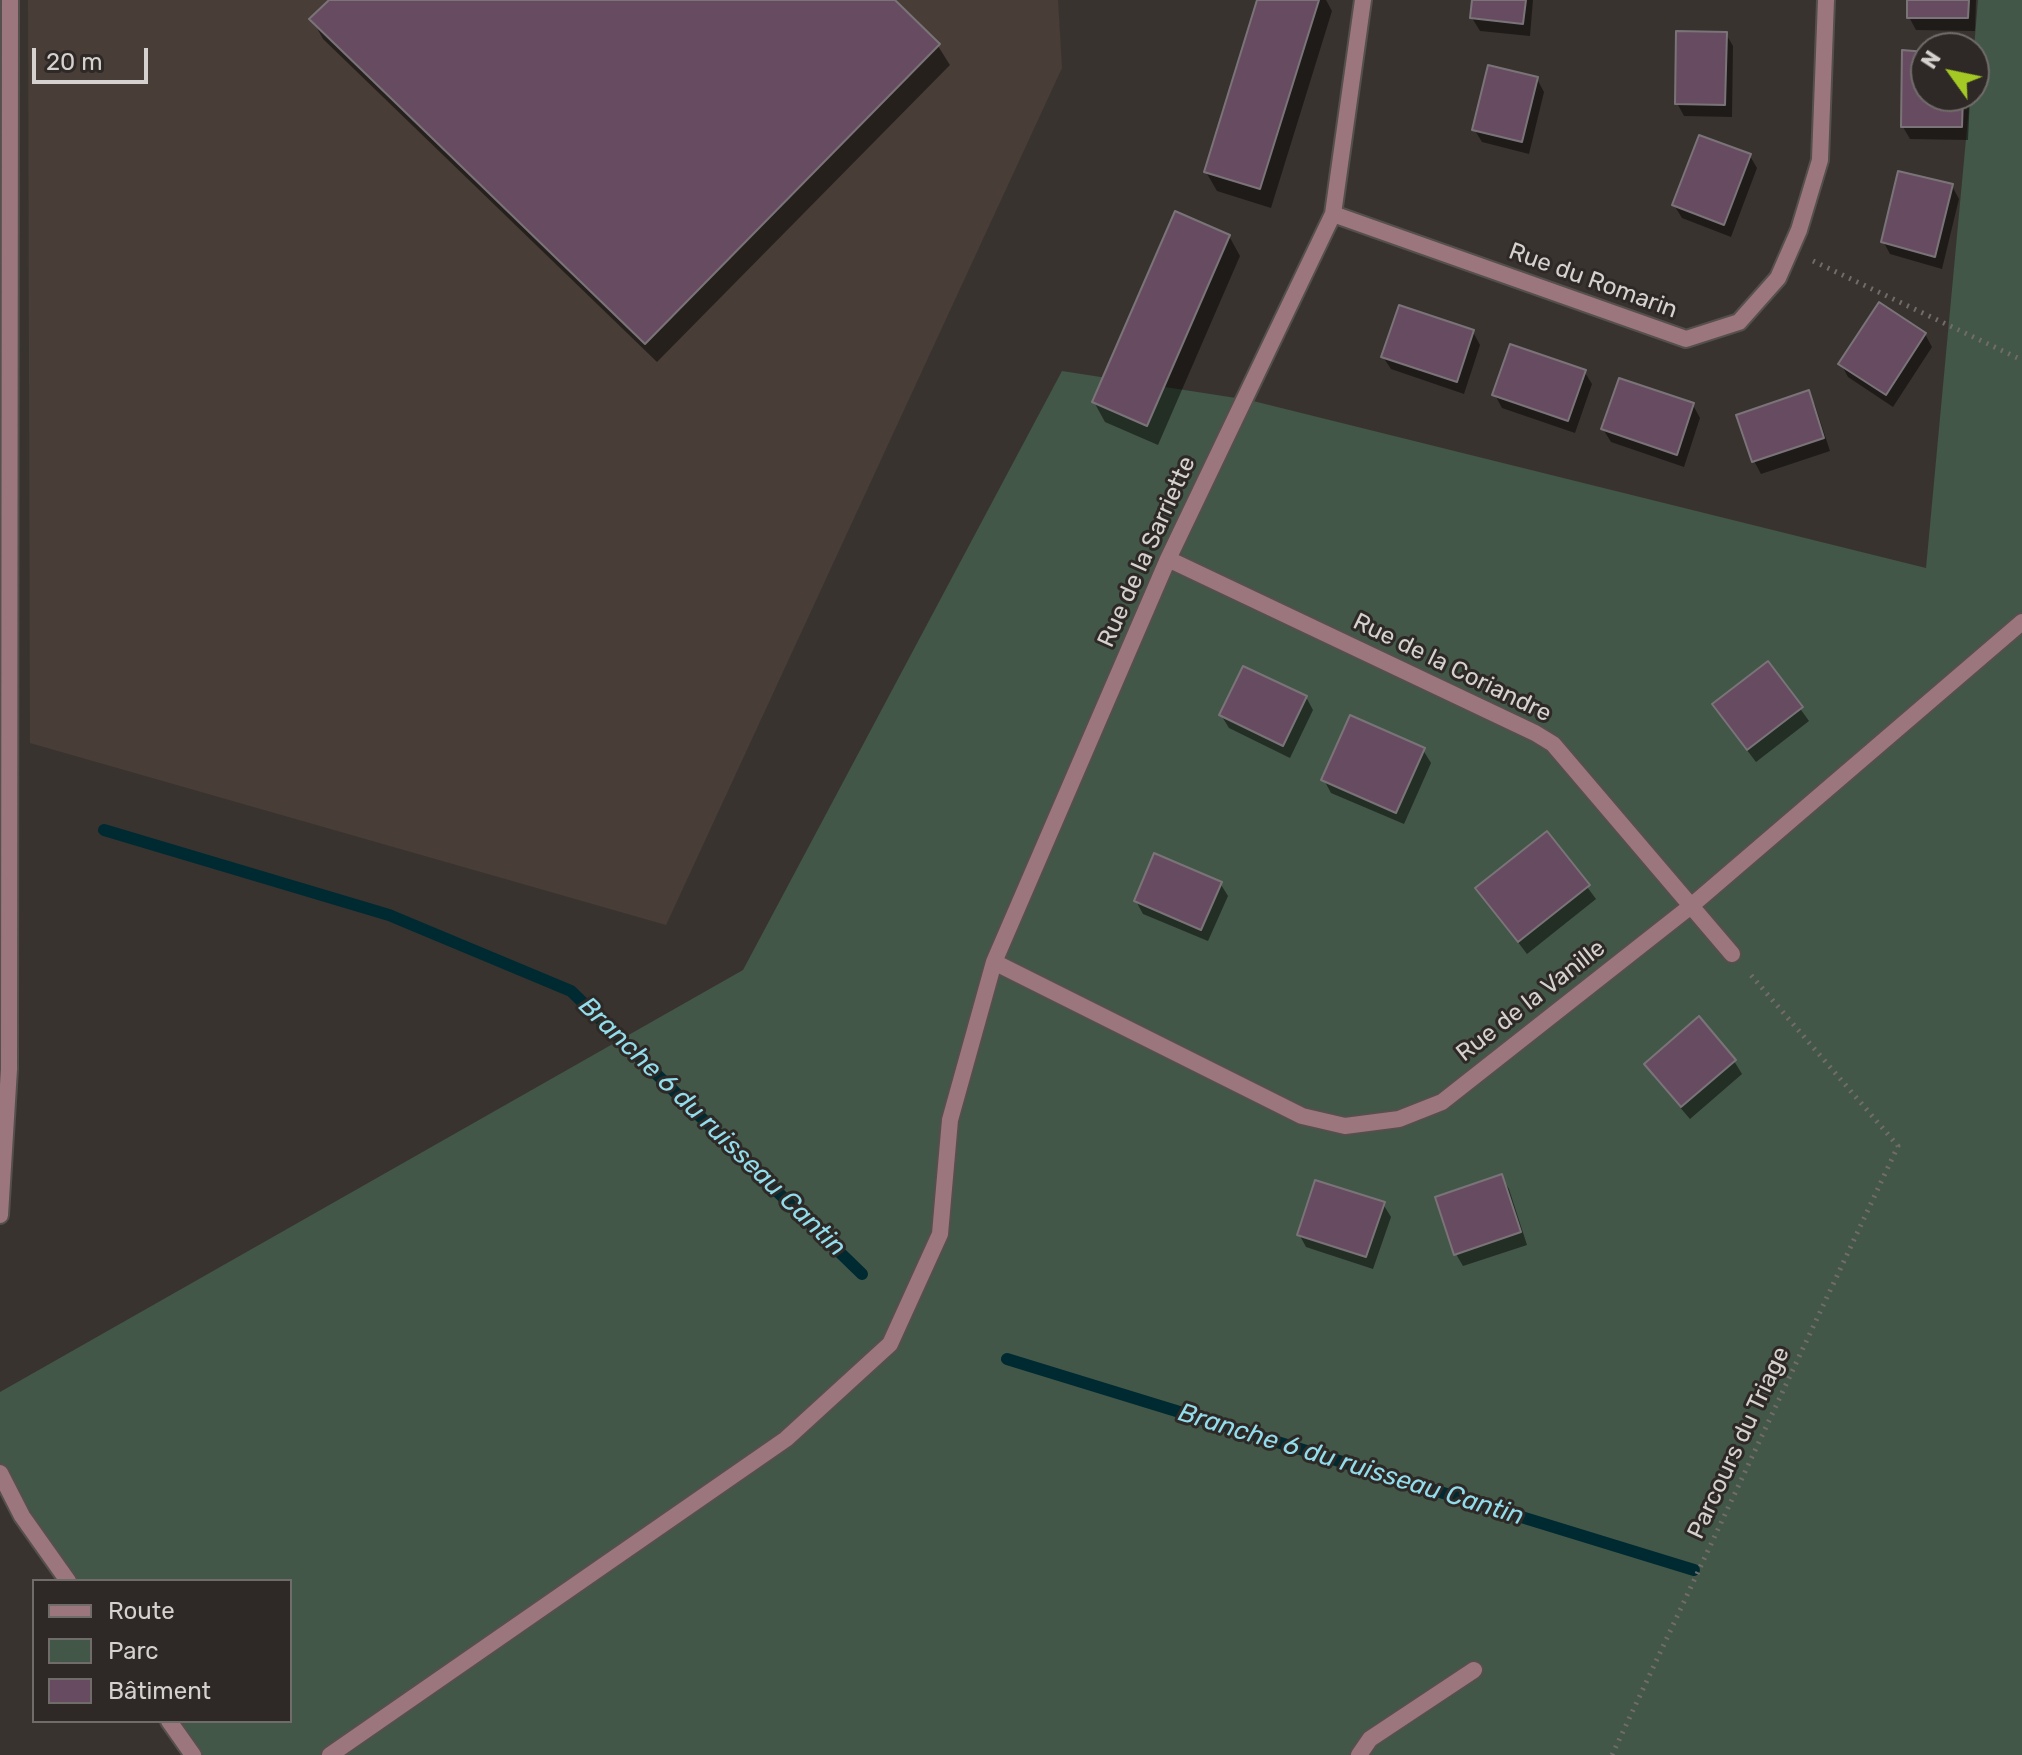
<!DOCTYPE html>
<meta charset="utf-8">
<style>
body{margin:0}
#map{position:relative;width:2022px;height:1755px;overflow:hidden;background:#393330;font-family:Rubik,sans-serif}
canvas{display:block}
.legend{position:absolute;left:32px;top:1579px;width:260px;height:144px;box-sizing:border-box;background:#2e2926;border:2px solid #706c6a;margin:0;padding:10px 14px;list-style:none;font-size:24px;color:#d4d1cf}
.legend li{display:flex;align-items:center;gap:16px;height:40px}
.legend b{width:40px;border:2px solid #706c6a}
.north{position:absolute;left:1910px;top:32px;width:80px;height:80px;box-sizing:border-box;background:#2e2926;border:2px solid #706c6a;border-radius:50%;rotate:303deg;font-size:22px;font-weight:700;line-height:32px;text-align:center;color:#d4d1cf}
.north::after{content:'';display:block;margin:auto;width:28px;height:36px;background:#a4c824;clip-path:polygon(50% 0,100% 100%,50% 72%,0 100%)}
.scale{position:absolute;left:32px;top:48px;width:116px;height:36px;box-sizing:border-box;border:4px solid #d4d1cf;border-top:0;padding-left:10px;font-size:24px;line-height:28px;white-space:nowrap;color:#d4d1cf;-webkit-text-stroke:6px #2e2926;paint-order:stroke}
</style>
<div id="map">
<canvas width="2022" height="1755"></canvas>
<ul class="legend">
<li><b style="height:10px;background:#9c767d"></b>Route</li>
<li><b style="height:22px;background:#425747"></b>Parc</li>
<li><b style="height:22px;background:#674c61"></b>Bâtiment</li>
</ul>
<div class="north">N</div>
<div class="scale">20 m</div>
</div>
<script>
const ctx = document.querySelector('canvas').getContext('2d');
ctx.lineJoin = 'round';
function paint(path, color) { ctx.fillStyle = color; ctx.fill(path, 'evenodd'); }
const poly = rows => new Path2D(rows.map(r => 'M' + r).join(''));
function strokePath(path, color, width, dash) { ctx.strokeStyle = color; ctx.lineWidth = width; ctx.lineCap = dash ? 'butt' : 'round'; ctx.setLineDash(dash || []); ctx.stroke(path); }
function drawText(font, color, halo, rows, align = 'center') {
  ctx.font = font + ' Rubik,sans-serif'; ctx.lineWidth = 6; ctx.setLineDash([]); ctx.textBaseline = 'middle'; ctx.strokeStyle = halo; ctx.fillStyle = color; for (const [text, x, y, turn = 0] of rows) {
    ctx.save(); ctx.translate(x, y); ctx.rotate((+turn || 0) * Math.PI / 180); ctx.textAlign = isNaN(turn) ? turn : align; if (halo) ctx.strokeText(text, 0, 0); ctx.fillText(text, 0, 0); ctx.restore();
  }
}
paint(poly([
 [28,0,1058,0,1062,68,666,925,30,743]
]), '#483d37');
paint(poly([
 [1978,0,2022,0,2022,1755,193,1755,169,1721,290,1721,290,1581,68,1581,0,1473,0,1392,743,970,1062,371,1249,400,1926,568,1970,96,1974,96,1974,48]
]), '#425747');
paint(poly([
 [332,0,892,0,938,46,950,65,657,362,323,39,312,19],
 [1259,0,1326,0,1332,11,1271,208,1217,191,1206,172],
 [1474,0,1533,0,1530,36,1480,31,1472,18],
 [1909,0,1976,0,1975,31,1916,30,1909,17],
 [1726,34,1733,46,1732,117,1684,116,1677,103],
 [1926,54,1926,96,1970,96,1968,140,1910,139,1903,127],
 [1537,79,1544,92,1529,154,1482,142,1474,129],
 [1750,156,1757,168,1731,237,1682,218,1674,205],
 [1952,186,1959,199,1942,269,1890,254,1883,241],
 [1229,236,1240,256,1158,445,1105,422,1094,402],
 [1473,332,1480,345,1464,394,1391,369,1383,357],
 [1925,334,1932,347,1893,407,1848,377,1841,364],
 [1584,371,1592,384,1575,433,1502,408,1495,395],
 [1808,393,1815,405,1830,451,1761,474,1754,461,1739,416],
 [1693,405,1700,418,1684,467,1611,442,1603,429],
 [1768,664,1809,721,1756,762,1722,717],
 [1306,697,1313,710,1290,758,1229,728,1221,715],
 [1423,750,1431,763,1404,824,1331,793,1324,780],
 [1547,833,1596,899,1527,954,1477,888],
 [1220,883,1228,896,1208,941,1143,914,1136,901],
 [1698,1019,1734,1061,1742,1074,1690,1119,1654,1077,1647,1064],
 [1501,1176,1509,1189,1527,1245,1463,1266,1456,1254],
 [1383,1204,1391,1217,1373,1269,1306,1247,1299,1234]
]), '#0007');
strokePath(poly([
 [104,830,389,915,571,991,862,1274],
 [1007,1359,1694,1570]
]), '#002a31', 12);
const building = poly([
 [329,0,895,0,940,44,645,344,309,19,329,0],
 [1257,0,1319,0,1260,189,1204,172,1257,0],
 [1472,0,1526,0,1523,24,1470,18,1472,0],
 [1907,0,1969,0,1968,18,1907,18,1907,0],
 [1676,31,1727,32,1725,105,1675,104,1676,31],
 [1902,50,1926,52,1926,96,1963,96,1962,127,1901,127,1902,50],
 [1488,65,1538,77,1522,142,1472,130,1488,65],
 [1699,135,1751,154,1724,225,1672,205,1699,135],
 [1898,171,1953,184,1935,257,1881,242,1898,171],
 [1175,211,1230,235,1147,426,1092,402,1175,211],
 [1879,302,1926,333,1886,395,1838,364,1879,302],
 [1399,305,1474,330,1457,382,1381,357,1399,305],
 [1510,344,1586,370,1568,421,1492,395,1510,344],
 [1619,378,1694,403,1677,455,1601,429,1619,378],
 [1809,390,1824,438,1752,462,1736,415,1809,390],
 [1768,661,1803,707,1747,750,1712,704,1768,661],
 [1243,666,1307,696,1283,746,1219,715,1243,666],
 [1350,715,1425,748,1396,813,1321,780,1350,715],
 [1547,831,1590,885,1518,942,1475,888,1547,831],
 [1154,853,1222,882,1201,930,1134,901,1154,853],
 [1699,1016,1736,1060,1681,1107,1644,1064,1699,1016],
 [1502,1174,1521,1232,1454,1255,1435,1197,1502,1174],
 [1315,1180,1385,1202,1366,1257,1297,1235,1315,1180]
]);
paint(building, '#674c61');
strokePath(building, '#7a7478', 2);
const minor = poly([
 [1333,214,1686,339,1739,322,1778,278,1799,230,1820,160,1826,0],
 [1168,559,1535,733,1553,744,1732,954],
 [994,962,1302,1116,1345,1126,1399,1119,1442,1102,1691,906,2022,622],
 [330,1755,786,1439,890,1344,940,1234,950,1120,994,962,1168,559,1333,214,1363,0],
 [1359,1755,1370,1739,1474,1670]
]);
const tertiary = poly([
 [0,1215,9,1069,10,0],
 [0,1473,22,1516,68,1581],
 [169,1721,193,1755]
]);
strokePath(minor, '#554f4d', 20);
strokePath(tertiary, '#554f4d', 20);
strokePath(poly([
 [1813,261,2022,360],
 [1612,1755,1898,1146,1750,974]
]), '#716c6a', 5, [2, 6]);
strokePath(minor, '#9c767d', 16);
strokePath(tertiary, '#9c767d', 16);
drawText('24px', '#d4d1cf', '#2e2926', [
 ["Rue du Romarin",1593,281,20],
 ["Rue de la Sarriette",1147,552,-66],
 ["Rue de la Coriandre",1452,668,26],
 ["Rue de la Vanille",1531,1001,-38],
 ["Parcours du Triage",1739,1443,-65]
]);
drawText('italic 26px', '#92ddec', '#2e2926', [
 ["Branche 6 du ruisseau Cantin",712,1127,44],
 ["Branche 6 du ruisseau Cantin",1351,1465,17]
]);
</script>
